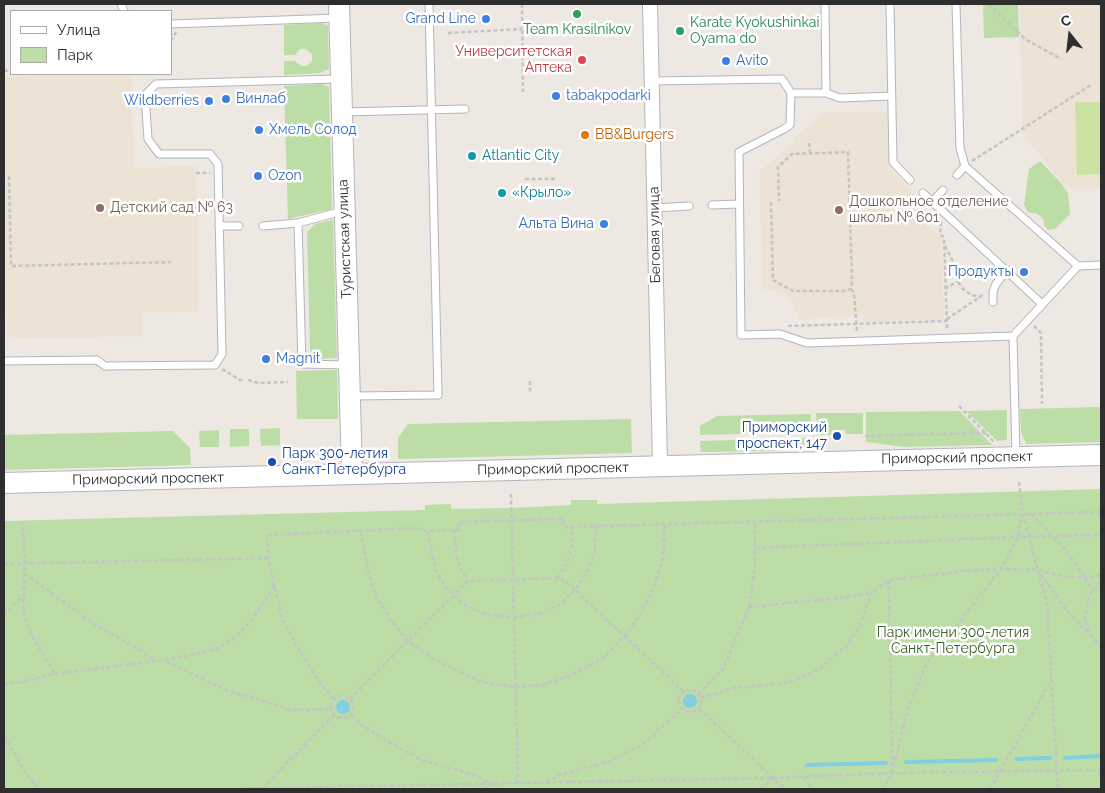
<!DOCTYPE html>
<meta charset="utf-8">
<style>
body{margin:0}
#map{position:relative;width:1105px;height:793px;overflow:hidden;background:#ede8e2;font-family:Raleway,sans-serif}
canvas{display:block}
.frame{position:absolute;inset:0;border:5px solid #2e2e2e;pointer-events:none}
.legend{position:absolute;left:10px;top:10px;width:162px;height:65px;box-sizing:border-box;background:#fff;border:1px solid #ababab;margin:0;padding:6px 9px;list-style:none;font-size:15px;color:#2e2e2e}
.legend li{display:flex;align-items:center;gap:10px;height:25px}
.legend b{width:25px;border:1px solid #ababab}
.north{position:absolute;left:1045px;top:10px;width:50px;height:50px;-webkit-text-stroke:4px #fff;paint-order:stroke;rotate:344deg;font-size:14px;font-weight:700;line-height:20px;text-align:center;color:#2e2e2e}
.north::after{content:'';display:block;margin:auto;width:18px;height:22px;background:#2e2e2e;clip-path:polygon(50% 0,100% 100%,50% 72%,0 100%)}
</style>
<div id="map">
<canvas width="1105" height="793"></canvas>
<div class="frame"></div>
<ul class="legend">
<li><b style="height:6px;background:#fff"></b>Улица</li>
<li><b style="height:14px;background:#bcdda6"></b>Парк</li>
</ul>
<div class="north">С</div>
</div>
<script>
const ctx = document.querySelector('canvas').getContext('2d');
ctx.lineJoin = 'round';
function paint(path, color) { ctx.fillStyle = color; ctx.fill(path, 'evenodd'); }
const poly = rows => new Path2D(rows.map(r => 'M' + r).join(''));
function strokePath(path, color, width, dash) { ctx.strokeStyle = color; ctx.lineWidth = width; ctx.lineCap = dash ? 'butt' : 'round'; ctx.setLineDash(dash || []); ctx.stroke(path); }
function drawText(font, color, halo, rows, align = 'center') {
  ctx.font = font + ' Raleway,sans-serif'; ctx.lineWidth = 5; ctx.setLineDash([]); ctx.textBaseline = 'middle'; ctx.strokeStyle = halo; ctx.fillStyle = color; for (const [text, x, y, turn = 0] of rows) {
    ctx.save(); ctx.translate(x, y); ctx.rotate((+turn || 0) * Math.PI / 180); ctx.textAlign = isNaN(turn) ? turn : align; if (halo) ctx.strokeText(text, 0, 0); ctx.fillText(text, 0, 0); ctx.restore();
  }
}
paint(poly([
 [1020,4,1101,4,1101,187,1068,189,1022,134],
 [75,74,131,74,134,168,196,166,199,311,143,313,143,336,7,339,4,243,4,77],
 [887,111,889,166,916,196,919,219,941,238,944,319,863,322,862,315,799,320,792,303,782,292,763,289,759,172,796,141,794,138,823,113]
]), '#ece3d4');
paint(poly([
 [983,4,1018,4,1019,37,984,38],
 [320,23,328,25,329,69,320,73,284,75,284,61,295,61,301,66,307,66,312,61,312,54,306,49,300,49,295,55,284,55,284,25],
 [321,84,329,87,332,209,288,219,284,86],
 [1040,161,1061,183,1068,193,1070,214,1055,229,1048,230,1044,225,1044,220,1038,214,1028,212,1024,205,1029,169],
 [333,220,337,358,316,359,310,355,310,350,307,232,315,224],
 [337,370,338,419,297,419,296,371],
 [1101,407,1101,442,1026,444,1021,432,1020,409],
 [1007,410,1007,440,997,441,966,411],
 [960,411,992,445,904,447,866,442,866,412],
 [816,413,863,413,863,434,846,434,845,430,832,430,831,435,817,435],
 [811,414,811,432,700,435,700,426,717,416],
 [631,419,632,453,398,459,398,438,408,424],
 [280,428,280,445,261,446,260,429],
 [230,429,249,429,249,446,230,447],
 [219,430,219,447,200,447,199,431],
 [173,431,190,448,191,465,4,470,4,435],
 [811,438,811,443,774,451,701,452,700,441],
 [1101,489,1101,789,4,789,4,521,425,510,425,505,451,504,451,509,511,508,571,505,571,500,597,500,597,504]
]), '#bcdda6');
paint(poly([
 [1075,102,1101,102,1101,174,1077,175]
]), '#cbe2a3');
paint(poly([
 '683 701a7 7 0 1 1 14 0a7 7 0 1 1-14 0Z',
 '336 707a7 7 0 1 1 14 0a7 7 0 1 1-14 0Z'
]), '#83cee1');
strokePath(poly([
 [1065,758,1101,756],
 [1016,759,1050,758],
 [906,762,996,760],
 [807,765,886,763]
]), '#83cee1', 4);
const lane = poly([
 [121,4,124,11],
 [825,4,826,93],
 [890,4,893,162,910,180],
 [956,4,960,148,965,166,1078,266],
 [171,24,338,18],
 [651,81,782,79,791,93,790,125,784,129,739,152,741,335,780,334,807,343,1013,336],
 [791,93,826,93,840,98,892,96],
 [343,112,465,109],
 [957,175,965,166],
 [923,193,1042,304],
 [932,202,943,190],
 [712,205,739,204],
 [654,208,689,206],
 [343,211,298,223,302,364,348,365],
 [219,226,239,226],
 [263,226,298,223],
 [993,302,993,292,996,284,1007,270],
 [4,361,97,360,105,366,215,365,222,354,218,164,210,154,159,154,148,139,145,95,156,84,339,79],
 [352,396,438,395,429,4],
 [1016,454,1013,336,1078,266,1101,265]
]);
const street = poly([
 [650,4,660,466]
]);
const secondary = poly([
 [339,4,352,474],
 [4,483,1101,455]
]);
strokePath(lane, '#b3b5bc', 9);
strokePath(street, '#b3b5bc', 16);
strokePath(secondary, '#b3b5bc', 22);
strokePath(poly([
 [522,4,523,92],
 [989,4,1025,39,1061,59],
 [448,33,522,29],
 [171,41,176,32],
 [4,71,11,70],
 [809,143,810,153],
 [972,161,1091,85],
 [196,173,210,173],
 [9,176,11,266,171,262],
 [525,179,557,179],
 [771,202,773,280,793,291,843,291,851,289,852,281,848,152,792,154,778,167,779,201],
 [941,222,940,234,944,238,947,329],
 [945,246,955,265,958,281,961,287,971,295,980,297],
 [851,289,854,293,857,332],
 [945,289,958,281],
 [947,319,984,294],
 [788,326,946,321],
 [1034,326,1041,333,1042,404],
 [222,369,240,380,244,380],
 [248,380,259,383,288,382],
 [530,381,530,392],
 [959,406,994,442],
 [865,436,986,433],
 [1019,482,1023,514,1047,604,1058,789],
 [511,494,518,783],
 [1031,514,1066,550,1093,590],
 [22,521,25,563,23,612,31,634,55,674],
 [454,530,456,552,460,568,468,581],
 [427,531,436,571,445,586,453,595,467,606,486,614,514,618,541,613,560,604,575,590,585,575,594,556,596,526],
 [361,532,368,571,376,596,391,620,408,641,431,658,482,682,516,687,542,685,576,673,603,658,625,636,639,616,654,588,663,558,665,525],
 [756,548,1018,537,1101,535],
 [4,564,268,558],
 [25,574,96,625,156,660],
 [1041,574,1064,607,1089,634],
 [558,578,568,561,572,546,572,528],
 [889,580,892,768],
 [1101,582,1091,592,1087,603,1085,619,1089,634,1101,646],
 [749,607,832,599,871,593],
 [4,615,23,596],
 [166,661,226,690,292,710,331,709],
 [4,684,26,681,55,674,165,660,214,650,236,637,253,618,274,586],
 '679 701a11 11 0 1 1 22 0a11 11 0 1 1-22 0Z',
 [698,694,723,669,749,607,755,566,755,521],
 '331 707a11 11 0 1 1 22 0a11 11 0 1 1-22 0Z',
 [701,698,733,688,787,683,820,669,845,647,860,626,871,593,889,580,964,571,1001,569,1038,570,1065,577,1092,577,1101,575],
 [334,699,318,680,296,645,282,618,268,558,267,535,416,528,427,531,459,530,459,522,563,519,564,527,1101,512],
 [350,699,468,581,558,578,569,584,683,691],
 [699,709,785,789],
 [351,715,362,725,392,744,424,761,474,775,491,783],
 [4,736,29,778,36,785,37,789],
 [892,773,908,707,927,663,1001,569,1018,537,1022,516],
 [804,777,811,789],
 [546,782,562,774,607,762,642,745,682,709],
 [263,788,334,715],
 [221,789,773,778,892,773,1101,770],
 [484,789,491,785],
 [761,789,773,778],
 [882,789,892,774],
 [990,789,1052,679]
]), '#c4c4c4', 2.5, [4, 2.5]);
strokePath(lane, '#fff', 7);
strokePath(street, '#fff', 14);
strokePath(secondary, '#fff', 20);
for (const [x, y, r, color] of [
 [577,14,5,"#2e9e5b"],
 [486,19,5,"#3f7fe0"],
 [680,31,5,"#2e9e5b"],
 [582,60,5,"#e0444e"],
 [726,61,5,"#3f7fe0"],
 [556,96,5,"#3f7fe0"],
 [226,99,5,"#3f7fe0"],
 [209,101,5,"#3f7fe0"],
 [259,130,5,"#3f7fe0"],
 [585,135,5,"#e8710a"],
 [472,156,5,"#0f9aa8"],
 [258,176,5,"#3f7fe0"],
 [502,193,5,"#0f9aa8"],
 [100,208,5,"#8d6e63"],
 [839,210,5,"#8d6e63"],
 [604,224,5,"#3f7fe0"],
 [1024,272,5,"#3f7fe0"],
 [266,359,5,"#3f7fe0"],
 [837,436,5,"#1a4fb4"],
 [272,462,5,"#1a4fb4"]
]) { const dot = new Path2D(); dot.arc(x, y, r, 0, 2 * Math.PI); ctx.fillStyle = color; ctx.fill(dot); strokePath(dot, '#fff', 2); }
drawText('14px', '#366cbe', '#fff', [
 ["Grand Line",476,19,"right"],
 ["Avito",736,61],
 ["tabakpodarki",566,96],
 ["Винлаб",236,99],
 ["Wildberries",199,101,"right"],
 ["Хмель Солод",269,130],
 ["Ozon",268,176],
 ["Альта Вина",594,224,"right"],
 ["Продукты",1014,272,"right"],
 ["Magnit",276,359]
], 'left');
drawText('14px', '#27864d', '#fff', [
 ["Karate Kyokushinkai",690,23],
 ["Oyama do",690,39],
 ["Team Krasilnikov",577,30,"center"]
], 'left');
drawText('14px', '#be3a42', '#fff', [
 ["Университетская",572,52],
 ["Аптека",572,68]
], 'right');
drawText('14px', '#c56008', '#fff', [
 ["BB&Burgers",595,135]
], 'left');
drawText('14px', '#0d838f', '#fff', [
 ["Atlantic City",482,156],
 ["«Крыло»",512,193]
], 'left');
drawText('14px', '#785e54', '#fff', [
 ["Дошкольное отделение",849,202],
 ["школы № 601",849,218],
 ["Детский сад № 63",110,208]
], 'left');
drawText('14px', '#2e2e2e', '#fff', [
 ["Беговая улица",655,235,-91],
 ["Туристская улица",345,239,-92],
 ["Приморский проспект",957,458,-1],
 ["Приморский проспект",553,469,-1],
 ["Приморский проспект",148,479,-1]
]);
drawText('14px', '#164399', '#fff', [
 ["Приморский",827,428],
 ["проспект, 147",827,444],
 ["Парк 300-летия",282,454,"left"],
 ["Санкт-Петербурга",282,470,"left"]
], 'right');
drawText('14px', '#356425', '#fff', [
 ["Парк имени 300-летия",953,633],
 ["Санкт-Петербурга",953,649]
]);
</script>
